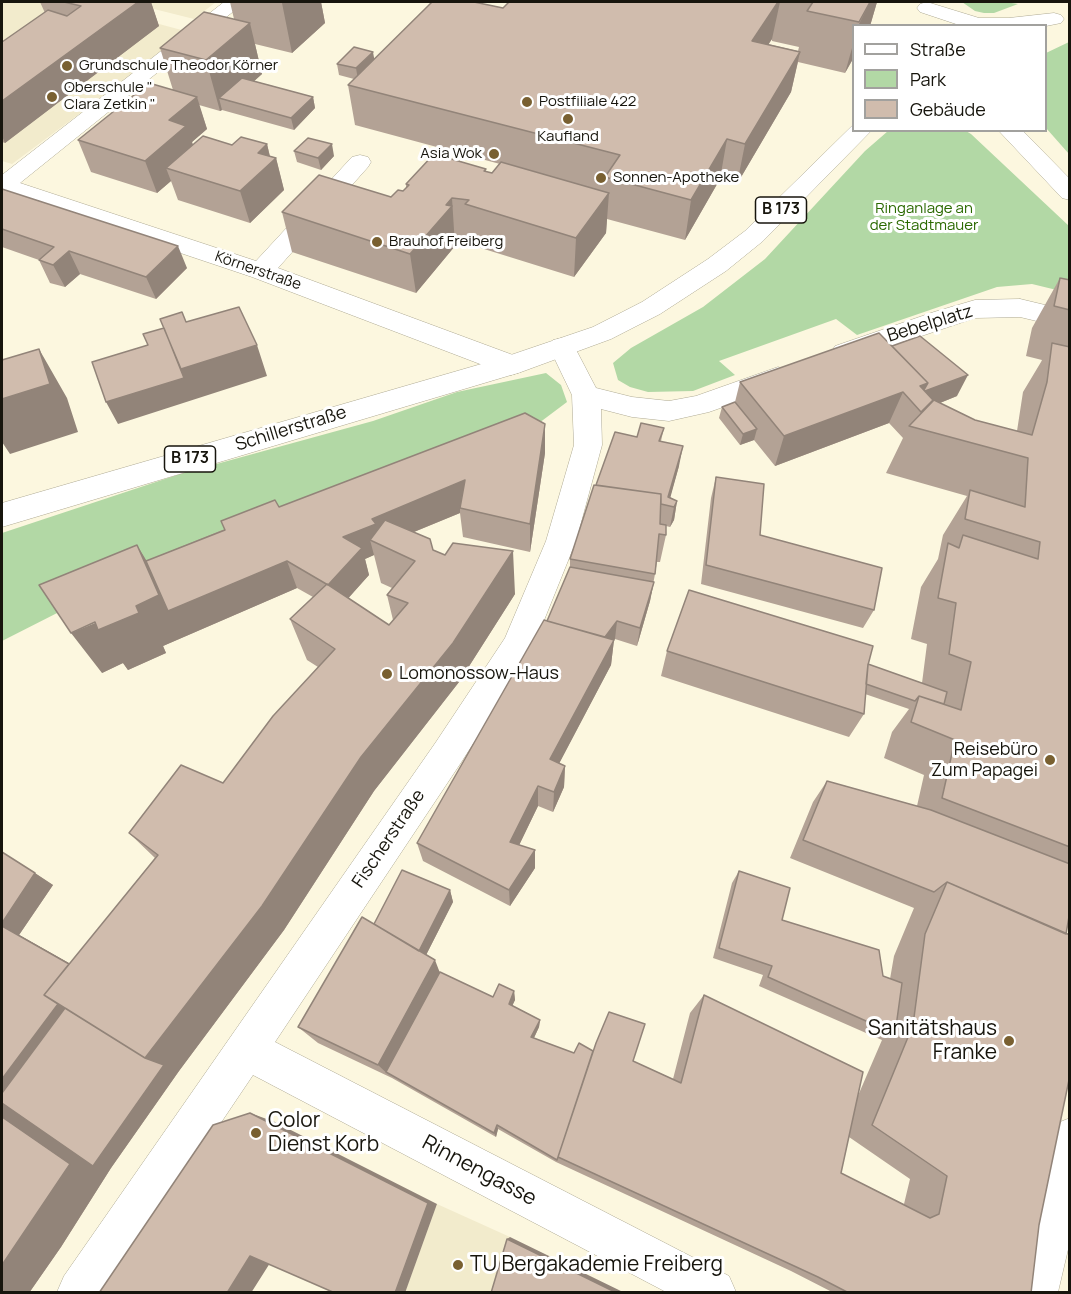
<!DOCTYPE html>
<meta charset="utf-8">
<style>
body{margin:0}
#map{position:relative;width:1071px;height:1294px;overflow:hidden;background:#fcf7df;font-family:Manrope,sans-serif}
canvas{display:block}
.frame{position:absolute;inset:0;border:3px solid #17150d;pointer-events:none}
.legend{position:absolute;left:852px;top:24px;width:195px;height:108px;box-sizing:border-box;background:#fff;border:2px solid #a2a19e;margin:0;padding:8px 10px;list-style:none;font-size:18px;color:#17150d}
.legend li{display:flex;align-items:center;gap:12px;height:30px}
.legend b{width:30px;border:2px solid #a2a19e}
</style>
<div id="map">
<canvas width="1071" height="1294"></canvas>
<div class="frame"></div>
<ul class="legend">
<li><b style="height:8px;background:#fff"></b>Straße</li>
<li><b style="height:16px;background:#b2d8a5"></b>Park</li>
<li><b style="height:16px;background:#d0bcad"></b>Gebäude</li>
</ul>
</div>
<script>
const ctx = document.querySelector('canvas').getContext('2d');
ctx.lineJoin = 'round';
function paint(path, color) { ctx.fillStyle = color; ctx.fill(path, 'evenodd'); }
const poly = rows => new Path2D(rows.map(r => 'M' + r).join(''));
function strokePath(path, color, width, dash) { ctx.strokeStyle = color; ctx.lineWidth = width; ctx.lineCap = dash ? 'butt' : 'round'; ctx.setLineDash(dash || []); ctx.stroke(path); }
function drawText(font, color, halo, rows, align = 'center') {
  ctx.font = font + ' Manrope,sans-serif'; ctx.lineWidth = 6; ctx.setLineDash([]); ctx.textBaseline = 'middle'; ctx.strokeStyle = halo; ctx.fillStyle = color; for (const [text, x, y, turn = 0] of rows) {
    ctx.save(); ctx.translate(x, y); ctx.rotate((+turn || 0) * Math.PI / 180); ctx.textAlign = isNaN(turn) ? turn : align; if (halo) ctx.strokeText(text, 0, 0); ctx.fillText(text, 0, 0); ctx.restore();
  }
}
paint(poly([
 [2,2,77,2,189,32,12,164,2,161],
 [126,2,216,2,194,19],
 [437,1204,510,1237,493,1292,405,1292]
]), '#f2ebcc');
paint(poly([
 [962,2,1005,2,1018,4,994,13,984,13,975,11],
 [1069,42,1069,154,1046,128,1046,53],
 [888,131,966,131,971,134,1069,226,1069,293,1032,284,997,287,857,335,836,319,719,361,735,375,693,391,648,392,630,387,618,380,613,363,631,348,703,307,765,259,865,151],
 [546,373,561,385,567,402,539,423,67,608,2,641,2,533,180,474,373,421,457,392]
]), '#b2d8a5');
const minor = poly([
 [224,2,245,2,20,183,256,261,352,157,360,155,368,157,371,162,368,167,278,268,521,358,525,365,521,372,511,375,501,372,252,277,2,193,2,175,224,2],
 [1020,299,1070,311,1070,329,1020,317,975,318,844,362,835,360,831,353,835,346,934,312,975,300,1020,299],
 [562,338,571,340,596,388,632,397,669,401,696,396,778,367,788,370,792,377,788,384,709,412,669,421,632,417,601,409,602,445,576,541,530,655,460,764,275,1042,729,1276,736,1292,666,1292,253,1075,107,1292,57,1292,64,1276,436,742,505,638,546,541,574,445,572,395,549,347,553,340,562,338],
 [1070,1118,1070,1241,1058,1292,1012,1292,1048,1139,1055,1124,1070,1118]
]);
const major = poly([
 [927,2,979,18,1009,18,1054,13,1061,15,1064,19,1061,23,1046,26,962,26,920,12,917,8,920,4,927,2],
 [853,125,854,130,872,130,763,241,726,271,660,314,611,339,521,372,2,527,2,503,502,358,593,327,642,302,708,259,745,231,853,125],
 [998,130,1022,130,1070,179,1070,200,1062,198,998,130]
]);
strokePath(minor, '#afaa94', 1);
strokePath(major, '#afaa94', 1);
paint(minor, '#fff');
paint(major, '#fff');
paint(poly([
 [40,2,151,2,159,26,5,143,2,142,2,42,45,13],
 [230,2,321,2,325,23,292,53,255,44,262,74,254,81,313,97,315,108,294,130,222,110,220,111,199,105,207,129,192,142,193,145,267,144,270,156,276,158,284,190,250,223,178,200,171,181,157,193,91,172,78,140,173,90,160,48,234,19],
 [509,2,877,2,870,26,854,26,854,57,845,73,798,62,791,92,737,184,720,179,685,240,607,219,606,233,574,277,468,244,468,240,455,238,454,239,455,246,416,293,292,252,282,212,391,197,403,191,406,188,406,184,486,169,486,172,492,173,500,164,355,125,348,85,354,79,339,75,337,64,374,59,503,8],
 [772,39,772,41,799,47,798,51,768,44],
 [294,151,334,156,321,170,297,162],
 [2,189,187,268,156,299,80,274,65,287,50,283,39,260,2,247],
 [1060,278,1070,280,1070,914,1066,934,1039,1225,1031,1293,834,1293,791,1271,556,1162,498,1129,496,1137,392,1078,318,1043,298,1027,374,924,450,890,453,902,426,955,440,972,493,997,514,991,515,1000,512,1005,540,1020,539,1027,534,1038,574,1053,593,1051,633,1061,673,1079,690,1013,704,995,857,1098,882,1040,759,986,763,975,713,958,732,883,739,871,782,920,883,976,890,979,894,956,914,908,790,858,813,802,827,781,917,806,924,775,884,758,892,732,909,709,865,694,864,714,849,737,661,676,667,651,868,664,922,683,927,644,911,639,921,587,938,559,943,535,967,496,886,473,903,438,889,423,775,466,754,440,740,445,719,418,722,407,735,402,740,382,892,346,957,396,940,403,975,420,1017,431,1023,392,1041,362,1042,360,1026,356,1032,328],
 [849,1137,910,1179,904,1204,841,1173],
 [664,428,661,441,679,466,670,497,677,501,674,520,670,527,666,526,666,535,660,562,657,562,655,574,650,601,637,646,615,639,614,640,611,665,559,763,565,766,564,787,553,812,538,806,519,845,535,850,535,868,510,906,423,861,417,843,547,621,570,567,570,559,596,485,637,437],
 [545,453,530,552,463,537,460,513,414,532,433,550,515,594,459,682,374,791,284,930,179,1071,111,1168,61,1247,29,1293,2,1293,2,852,53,885,19,935,70,964,155,858,129,833,223,783,318,667,307,660,290,619,313,597,297,588,163,646,166,653,128,670,123,663,102,673,137,545,146,561,279,507],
 [374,555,381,583,392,588,387,595,393,620,389,625,348,598,369,575,365,559],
 [716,477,760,535,874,610,863,628,701,584,711,498]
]), '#b3a295');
paint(poly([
 [138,2,151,2,159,26,5,143,2,136,2,101],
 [283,2,321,2,325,23,292,53,282,3],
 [778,2,780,2,772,39,745,81,752,41],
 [870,2,877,2,870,26,858,26],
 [250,23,262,74,231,102,219,98,222,110,220,111,206,60],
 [854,41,854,57,845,73],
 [373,52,375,63,358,80,356,68],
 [800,52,791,92,737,184,745,144],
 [197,97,207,129,192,142,197,158,166,168,171,181,157,193,145,161,169,120],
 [313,97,315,108,294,130,291,118],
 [727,139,720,179,685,240,691,200],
 [267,144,271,162,276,158,284,190,250,223,240,191,258,153],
 [332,144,334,156,321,170,318,158],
 [609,193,606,233,574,277,576,238],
 [452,198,455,246,416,293,410,254],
 [178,246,187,268,156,299,146,277],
 [69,251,80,274,65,287,53,265],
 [164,328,257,345,267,376,118,424,106,402],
 [39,349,67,398,78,432,10,454,2,442,2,399],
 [968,375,957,396,920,411,920,386,928,383],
 [903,392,889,423,775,466,784,436],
 [545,424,545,453,530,552,530,524],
 [757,429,754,440,740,445,743,434],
 [683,446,679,466,668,506,668,497],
 [465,480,460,508,460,513,382,545,370,540,374,555,365,559,369,575,337,611,328,585,343,537,372,519],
 [677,501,674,520,670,527,674,507],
 [137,545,163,588,287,561,297,588,163,646,166,653,128,670,123,663,102,673,71,633,136,606],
 [513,551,515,594,459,682,374,791,284,930,179,1071,111,1168,61,1247,29,1293,2,1293,2,923,35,873,53,885,19,935,106,984,361,757],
 [654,582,650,601,637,646,640,628],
 [617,621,615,639,599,660,601,643],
 [614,640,611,665,550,781,550,759],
 [565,766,564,787,553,812,554,792],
 [538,786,538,806,512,860,510,842],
 [535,850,535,868,510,906,509,890],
 [450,890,453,902,421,965,416,956],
 [435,960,443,981,386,1072,392,1078,378,1065],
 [514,991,515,1000,510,1011,509,1004],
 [540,1020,539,1027,531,1044,531,1037],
 [250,1113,275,1122,437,1204,405,1293,395,1293],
 [497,1125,498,1129,496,1137,494,1133],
 [510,1237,625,1293,617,1293,507,1239],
 [277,1252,251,1293,227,1293,250,1256]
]), '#928479');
const building = poly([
 [64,2,138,2,2,101,2,42,48,10,67,16,81,6,64,2],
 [432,2,474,2,503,8,509,2,778,2,752,41,800,52,745,144,727,139,691,200,605,177,620,155,348,85,432,2],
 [813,2,870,2,859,22,807,11,813,2],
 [204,12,250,23,206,60,160,48,204,12],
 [354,47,373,52,356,68,337,64,354,47],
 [242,78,313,97,291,118,219,98,242,78],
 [149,83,197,97,169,120,186,126,145,161,78,140,149,83],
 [203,136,232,145,241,137,267,144,258,153,276,158,240,191,166,168,203,136],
 [308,138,332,144,318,158,294,151,308,138],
 [434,154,486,169,484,171,492,173,501,162,609,193,576,238,465,204,469,200,452,198,446,205,452,206,410,254,282,212,319,175,391,197,398,190,403,191,409,185,406,184,434,154],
 [2,189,178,246,146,277,69,251,53,265,39,260,54,247,2,229,2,189],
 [1060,278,1070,280,1070,310,1054,306,1060,278],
 [239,307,257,345,181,369,160,319,182,312,186,322,239,307],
 [164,328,184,378,106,402,92,362,148,345,143,334,164,328],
 [879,333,928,383,920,386,933,400,921,412,903,392,784,436,740,382,879,333],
 [920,336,968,375,925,391,924,390,928,383,892,346,920,336],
 [1052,343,1070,347,1070,847,942,798,955,740,911,722,919,696,961,710,971,662,949,654,956,603,938,598,948,543,959,548,963,535,1038,559,1040,542,965,519,970,490,1025,507,1028,458,909,426,934,400,975,420,1032,435,1047,382,1052,343],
 [39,349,50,384,2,399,2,360,39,349],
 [735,402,757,429,743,434,722,407,735,402],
 [525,413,545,424,530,524,460,508,465,480,372,519,376,524,343,537,362,548,328,585,287,561,168,611,146,561,225,530,221,521,275,500,279,507,525,413],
 [641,423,664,428,659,441,683,446,668,497,677,501,674,507,661,504,661,494,596,485,615,432,637,437,641,423],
 [716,477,764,484,760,535,882,568,874,610,706,565,716,477],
 [594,485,661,494,660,524,666,525,666,535,659,534,655,574,570,559,594,485],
 [385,520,430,539,433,550,445,555,453,543,513,551,453,643,361,757,262,906,145,1058,44,995,158,855,129,833,181,765,223,783,273,716,335,649,290,619,327,584,389,625,402,610,408,603,387,595,415,561,370,540,385,520],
 [137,545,159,595,136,606,139,613,98,630,95,622,71,633,39,585,137,545],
 [570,567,654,582,640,628,617,621,605,637,547,621,570,567],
 [689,590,873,646,868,665,864,714,667,651,689,590],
 [544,620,614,640,550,759,565,766,554,792,538,786,510,842,535,850,509,890,417,843,544,620],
 [868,664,947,692,944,704,919,696,915,701,866,684,868,664],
 [827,781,931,810,1070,864,1070,911,1066,934,947,882,934,892,803,840,827,781],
 [2,852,35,873,2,923,2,852],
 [402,870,450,890,419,951,374,924,402,870],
 [739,871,790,888,782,920,879,950,883,976,902,983,895,1034,768,977,772,966,719,948,739,871],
 [947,882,1070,935,1070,1075,1039,1225,1031,1293,849,1293,818,1277,558,1157,596,1043,609,1012,645,1024,633,1061,681,1083,704,995,863,1072,841,1173,930,1218,939,1214,947,1176,872,1125,913,1025,925,934,947,882],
 [362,917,435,960,378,1065,298,1027,362,917],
 [2,926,69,964,44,995,58,1004,2,1079,2,926],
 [440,972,493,997,499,984,514,991,509,1004,540,1020,531,1037,574,1053,579,1043,593,1051,557,1160,497,1125,494,1133,386,1072,440,972],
 [65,1008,145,1058,164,1065,93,1166,2,1103,2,1093,65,1008],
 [250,1113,428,1203,395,1293,335,1293,250,1256,227,1293,99,1293,213,1125,250,1113],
 [2,1117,70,1164,2,1265,2,1117],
 [507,1239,617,1293,491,1293,507,1239]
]);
paint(building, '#d0bcad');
strokePath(building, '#928479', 1.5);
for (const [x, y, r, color] of [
 [67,66,6,"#796031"],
 [52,97,6,"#796031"],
 [527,102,6,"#796031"],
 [568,119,6,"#796031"],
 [494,154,6,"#796031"],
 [601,178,6,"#796031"],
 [377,242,6,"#796031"],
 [387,674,6,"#796031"],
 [1050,760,6,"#796031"],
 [1009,1041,6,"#796031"],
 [256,1133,6,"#796031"],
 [458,1265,6,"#796031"]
]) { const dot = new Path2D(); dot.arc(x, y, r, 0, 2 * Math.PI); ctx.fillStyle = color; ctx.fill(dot); strokePath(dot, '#fff', 2); }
drawText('15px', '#17150d', '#fff', [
 ["Grundschule Theodor Körner",79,66],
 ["Oberschule \"",64,88],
 ["Clara Zetkin \"",64,105],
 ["Postfiliale 422",539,102],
 ["Kaufland",568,137,"center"],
 ["Asia Wok",482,154,"right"],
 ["Sonnen-Apotheke",613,178],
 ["Brauhof Freiberg",389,242]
], 'left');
drawText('15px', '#2a6900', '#fff', [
 ["Ringanlage an",924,209],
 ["der Stadtmauer",924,226]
]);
drawText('15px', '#17150d', '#fff', [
 ["Körnerstraße",258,271,19]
]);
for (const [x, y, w] of [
 [781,210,51],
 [190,459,51]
]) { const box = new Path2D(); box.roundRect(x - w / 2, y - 13, w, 26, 4.5); ctx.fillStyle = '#fff'; ctx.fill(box); strokePath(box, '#17150d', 1.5); }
drawText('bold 16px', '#17150d', null, [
 ["B 173",781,210],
 ["B 173",190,459]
]);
drawText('18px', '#17150d', '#fff', [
 ["Bebelplatz",930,324,-17],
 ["Schillerstraße",291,429,-17],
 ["Fischerstraße",389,839,-56]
]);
drawText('18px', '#17150d', '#fff', [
 ["Lomonossow-Haus",399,674],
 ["Reisebüro",1038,750,"right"],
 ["Zum Papagei",1038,771,"right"]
], 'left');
drawText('21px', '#17150d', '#fff', [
 ["Sanitätshaus",997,1029,"right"],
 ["Franke",997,1053,"right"],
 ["Color",268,1121],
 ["Dienst Korb",268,1145],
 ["TU Bergakademie Freiberg",470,1265]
], 'left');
drawText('21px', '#17150d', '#fff', [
 ["Rinnengasse",479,1171,28]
]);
</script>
